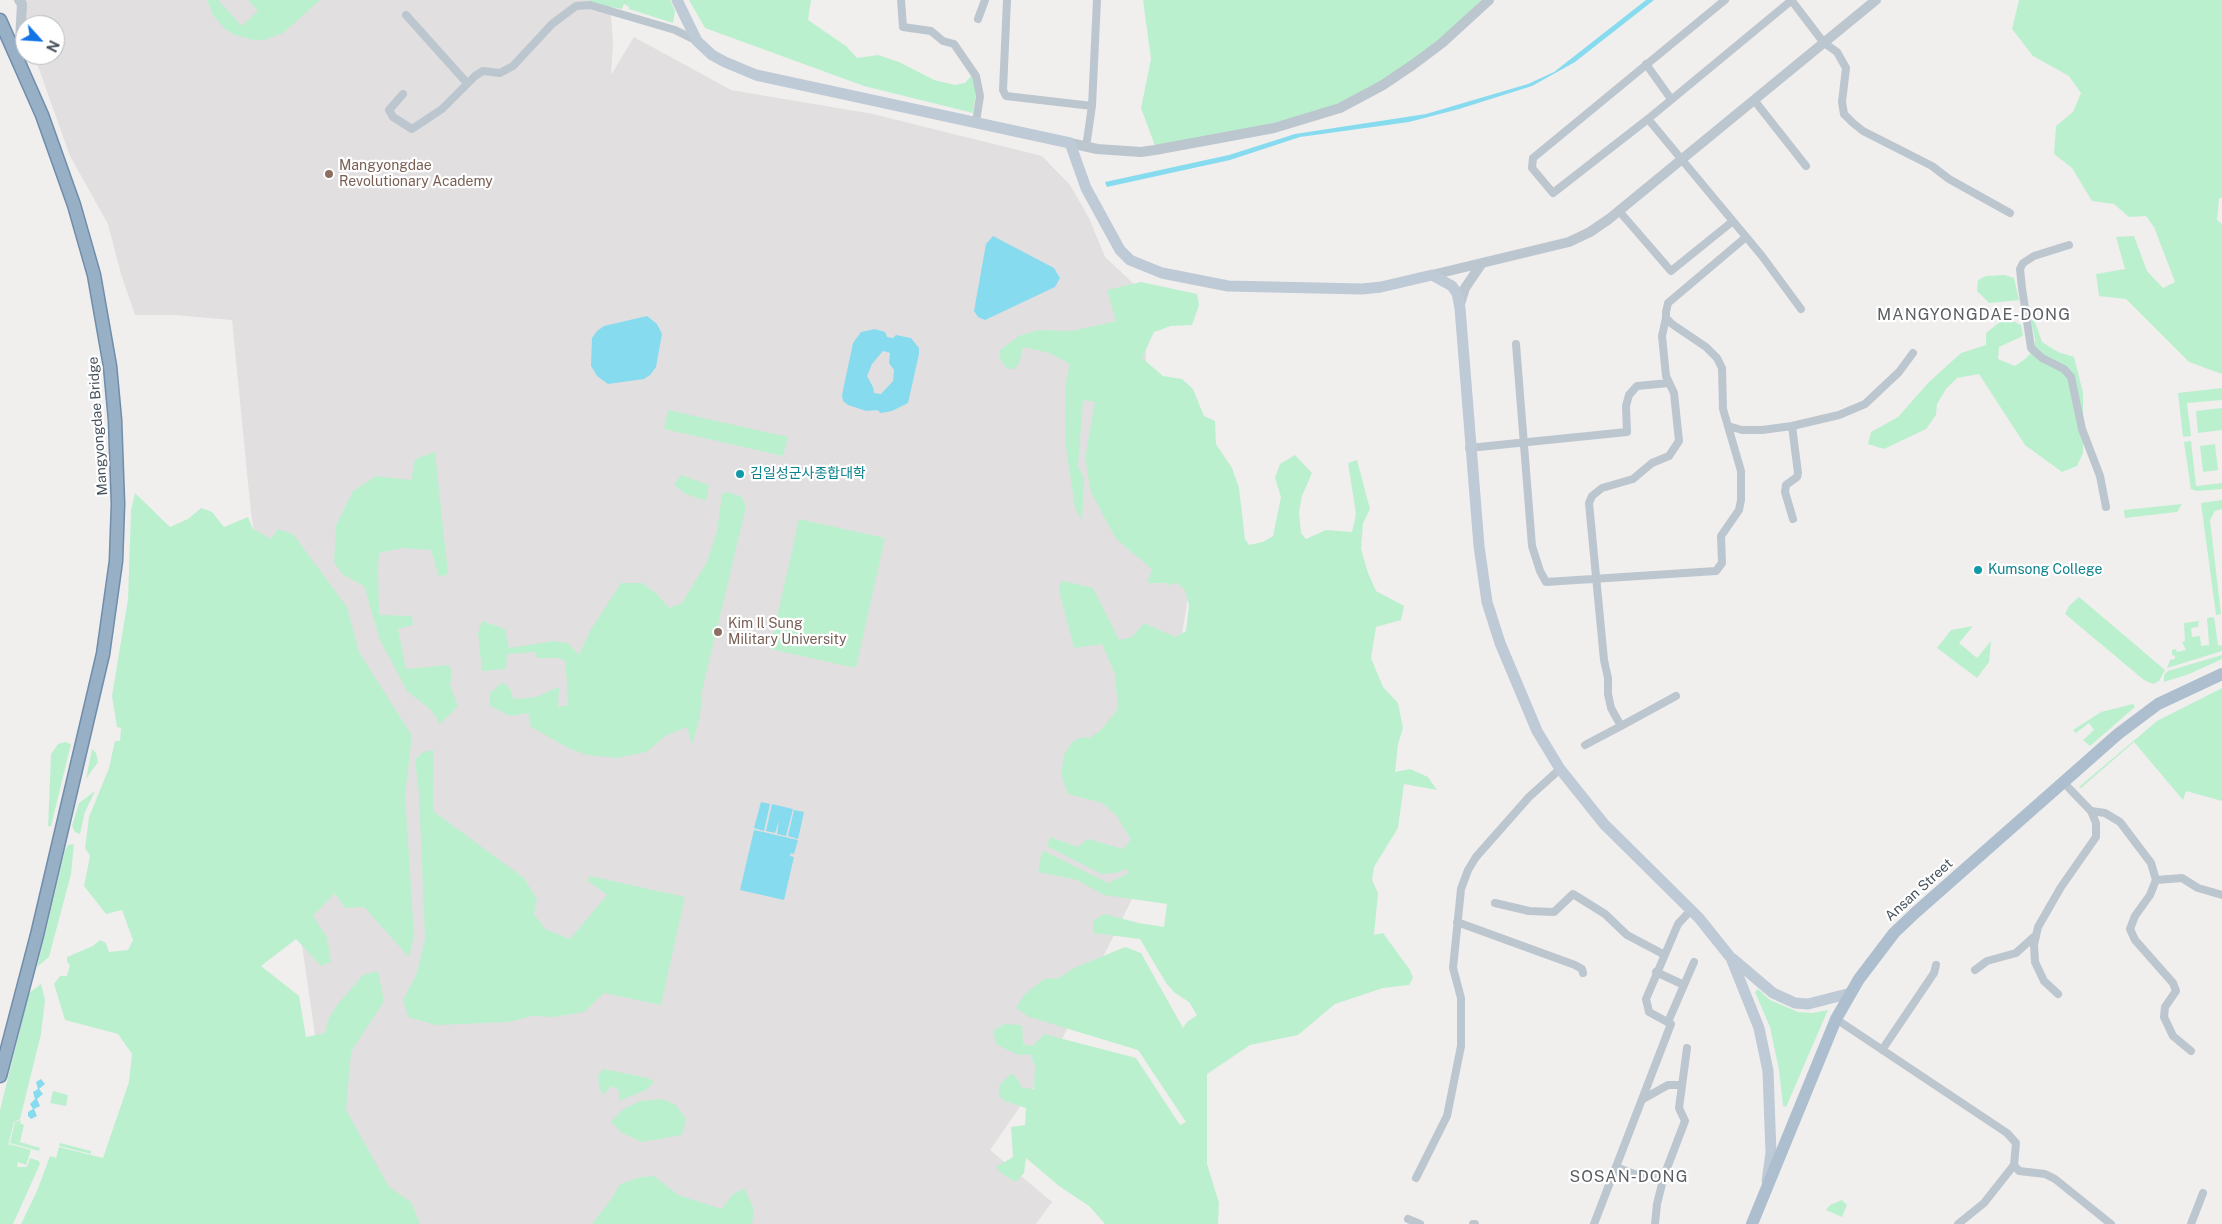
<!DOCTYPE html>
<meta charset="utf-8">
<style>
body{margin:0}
#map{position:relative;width:2222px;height:1224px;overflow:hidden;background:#f1eeee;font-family:"Public Sans",sans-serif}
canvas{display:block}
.north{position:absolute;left:15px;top:15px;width:50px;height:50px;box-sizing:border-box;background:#fff;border:1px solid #b5babe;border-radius:50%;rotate:116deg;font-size:14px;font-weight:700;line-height:20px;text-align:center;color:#46525d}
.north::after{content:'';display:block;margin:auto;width:18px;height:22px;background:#1374e6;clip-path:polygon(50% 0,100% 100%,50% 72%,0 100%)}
</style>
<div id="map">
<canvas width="2222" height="1224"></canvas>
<div class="north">N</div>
</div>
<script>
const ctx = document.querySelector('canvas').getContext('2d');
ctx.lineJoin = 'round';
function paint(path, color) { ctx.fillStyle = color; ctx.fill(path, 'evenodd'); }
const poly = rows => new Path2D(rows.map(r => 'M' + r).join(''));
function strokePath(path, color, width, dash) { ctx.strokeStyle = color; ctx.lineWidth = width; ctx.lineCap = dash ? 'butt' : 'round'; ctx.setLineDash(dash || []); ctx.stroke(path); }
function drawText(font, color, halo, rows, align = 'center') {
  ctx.font = font + ' "Public Sans","Noto Sans KR",sans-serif'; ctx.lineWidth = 4.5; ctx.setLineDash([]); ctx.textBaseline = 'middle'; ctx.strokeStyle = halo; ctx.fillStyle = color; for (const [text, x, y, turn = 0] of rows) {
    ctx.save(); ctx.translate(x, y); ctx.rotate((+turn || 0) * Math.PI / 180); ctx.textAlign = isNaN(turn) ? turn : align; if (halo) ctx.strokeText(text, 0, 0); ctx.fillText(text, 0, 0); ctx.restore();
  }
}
paint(poly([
 [24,0,610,0,613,45,611,75,634,37,731,90,873,114,1042,156,1070,185,1089,218,1105,257,1148,297,1145,375,1190,585,1142,879,1049,1065,990,1150,1052,1202,1036,1224,328,1224,326,1111,302,945,309,867,251,513,232,320,174,315,135,315,121,274,108,224,70,156,34,55,55,55,55,25,25,25]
]), '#e2dfe0');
paint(poly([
 [207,0,218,0,242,26,258,11,248,0,320,0,283,33,264,40,254,40,235,35,226,30,213,15],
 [589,0,670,0,675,11,673,23,629,9,629,7,624,4,622,9,595,4],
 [689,0,811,0,808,20,846,46,857,58,878,55,899,62,934,80,955,85,965,83,972,75,976,92,973,113,864,86,705,28],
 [1143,0,1481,0,1448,33,1382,82,1331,107,1256,128,1155,146,1141,108,1151,59],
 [2019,0,2222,0,2222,198,2219,198,2217,220,2222,224,2222,374,2189,362,2126,299,2099,296,2096,274,2125,269,2116,237,2134,236,2147,271,2163,288,2175,282,2154,227,2146,216,2129,217,2114,204,2092,201,2072,168,2054,154,2056,126,2073,112,2081,93,2069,76,2033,56,2012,29],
 [2005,275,2014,278,2019,300,1989,303,1977,291,1978,280,1986,276],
 [1141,282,1197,294,1199,305,1192,325,1171,326,1154,332,1142,358,1163,376,1182,379,1193,389,1204,416,1215,421,1216,444,1232,468,1239,488,1245,539,1249,545,1263,542,1273,536,1281,497,1275,478,1280,464,1295,455,1312,473,1302,496,1299,512,1301,533,1306,539,1326,530,1352,532,1356,514,1348,463,1357,460,1370,509,1363,523,1361,549,1368,573,1376,591,1404,606,1401,620,1376,627,1371,658,1383,687,1398,703,1403,728,1398,744,1395,772,1410,769,1428,777,1437,790,1404,784,1398,828,1374,867,1372,880,1378,893,1374,935,1383,933,1410,970,1413,978,1409,985,1383,988,1335,1004,1298,1035,1250,1045,1207,1074,1207,1164,1219,1203,1218,1224,1105,1224,1089,1206,1059,1186,1026,1158,1024,1173,1016,1182,1001,1173,996,1167,1013,1157,1011,1127,1025,1125,1026,1108,1005,1101,999,1096,999,1085,1012,1073,1018,1080,1022,1088,1034,1089,1035,1066,1030,1054,1018,1055,996,1044,993,1031,1004,1024,1022,1025,1023,1044,1033,1046,1044,1034,1136,1058,1180,1125,1186,1122,1138,1050,1029,1017,1016,1008,1025,994,1044,979,1059,978,1074,968,1125,947,1141,953,1183,1028,1187,1022,1197,1015,1189,1002,1175,993,1166,983,1140,939,1093,933,1093,921,1104,914,1139,923,1164,927,1167,904,1104,895,1077,880,1038,872,1042,852,1044,851,1108,883,1127,874,1127,869,1115,873,1101,874,1047,846,1050,837,1078,847,1088,839,1123,849,1131,840,1116,815,1102,803,1068,794,1061,774,1064,755,1072,742,1082,737,1089,738,1100,731,1118,709,1115,674,1102,644,1074,648,1059,591,1060,584,1063,581,1093,588,1119,640,1132,637,1144,623,1175,637,1186,631,1189,605,1185,590,1177,583,1173,583,1170,586,1167,583,1147,583,1152,569,1116,539,1091,492,1085,458,1095,402,1083,400,1078,466,1084,478,1082,521,1075,508,1066,447,1065,418,1066,382,1070,364,1049,353,1023,347,1019,364,1013,369,1007,369,1000,359,1000,350,1019,336,1039,330,1072,331,1116,321,1107,290],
 [2030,317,2035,322,2042,342,2058,352,2074,357,2083,393,2083,453,2077,466,2062,472,2025,445,1979,374,1957,378,1946,389,1937,404,1936,415,1926,429,1884,449,1868,444,1871,432,1898,417,1928,383,1961,353,1986,345,1986,333,2000,322,2009,319,2021,325,2023,336,1999,347,1998,359,2015,366,2025,359,2033,351,2035,340],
 [2222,388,2222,400,2187,403,2191,436,2183,437,2178,393],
 [2222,408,2222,430,2198,433,2196,411],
 [668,410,788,437,783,456,664,429],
 [2191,441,2196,486,2222,483,2222,489,2197,491,2191,489,2184,442],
 [2215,444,2218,470,2203,472,2200,446],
 [435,452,448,574,439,577,431,550,402,548,379,553,378,568,379,615,412,616,413,625,398,629,406,669,449,665,452,672,450,685,458,706,440,724,431,710,407,691,380,640,364,586,342,574,334,562,336,525,353,491,376,476,411,480,415,459],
 [681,475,709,485,706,501,686,494,674,485],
 [728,492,742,497,746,507,702,691,700,717,692,745,687,727,667,735,646,752,616,758,587,755,568,748,531,727,528,713,510,716,490,706,490,693,503,682,510,689,514,699,536,697,559,687,558,707,568,705,567,682,565,661,558,658,537,658,535,652,507,654,506,669,482,671,478,633,482,621,505,629,509,648,554,641,568,643,579,655,590,631,621,583,642,583,656,593,669,608,682,603,707,562,717,531,722,494],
 [135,493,170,527,188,519,201,508,212,512,224,527,248,517,253,529,271,539,278,529,293,534,347,607,359,652,412,736,405,795,414,936,409,957,364,907,345,908,335,893,313,916,327,937,331,962,321,966,296,939,261,966,299,996,306,1037,325,1033,329,1018,337,1005,363,975,378,971,384,1001,351,1052,346,1110,389,1187,411,1202,420,1224,21,1224,37,1191,50,1156,56,1158,59,1147,103,1158,129,1082,132,1054,118,1034,65,1020,54,984,60,976,67,976,70,965,67,962,67,957,93,946,100,940,106,943,109,952,128,950,133,940,122,910,106,914,84,886,90,856,85,848,89,817,109,768,115,741,120,741,121,728,117,727,112,696,128,599,131,510],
 [2222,500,2222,509,2215,511,2210,520,2221,614,2216,615,2201,503],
 [2182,504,2177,512,2125,518,2124,510],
 [799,519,885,538,856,668,770,649],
 [2079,597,2165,670,2159,681,2153,684,2144,680,2065,614,2069,606],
 [2214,617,2218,645,2222,646,2222,651,2167,668,2170,660,2175,659,2175,656,2172,655,2172,650,2176,649,2177,652,2186,650,2182,642,2185,641,2184,623,2199,621,2198,627,2191,628,2192,637,2200,636,2201,646,2209,645,2207,618],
 [1973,626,1959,643,1977,658,1991,641,1989,662,1977,678,1937,648,1951,630],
 [2222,655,2222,659,2189,674,2164,682,2164,675,2168,671],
 [2222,688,2222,801,2186,791,2183,800,2134,742,2081,788,2079,787,2157,721],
 [2133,704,2135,707,2090,746,2083,740,2094,730,2089,723,2076,733,2073,730,2101,712],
 [65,742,71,744,51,826,48,826,51,754,58,744],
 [92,749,96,753,98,762,86,779],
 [434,750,433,811,524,878,537,899,534,914,545,929,570,939,607,895,588,881,590,876,685,897,661,1005,604,993,584,1012,554,1017,532,1016,509,1022,436,1025,408,1017,403,1000,417,973,425,938,419,794,415,760,423,752],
 [95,791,85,812,80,834,75,832,72,826,79,803],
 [74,844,71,874,49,957,37,967,65,850,68,845],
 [41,984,45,1000,41,1034,20,1119,14,1122,7,1150,9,1144,31,1150,26,1165,18,1162,17,1167,27,1167,30,1158,39,1161,40,1164,13,1224,0,1224,0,1110,29,993],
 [1758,989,1770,1000,1798,1012,1812,1013,1828,1010,1786,1107,1783,1106,1779,1070,1770,1027,1755,992],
 [603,1069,648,1078,654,1082,646,1090,619,1101,619,1090,611,1086,603,1095,599,1087,598,1076],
 [53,1091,68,1095,66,1106,50,1103],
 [662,1099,676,1105,686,1119,682,1135,642,1142,622,1133,611,1122,623,1109,641,1101],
 [21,1120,20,1123,24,1125,20,1142,40,1148,39,1151,10,1143,15,1122],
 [60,1143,91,1151,91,1154,59,1146],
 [654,1176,678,1195,722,1209,732,1195,744,1188,754,1209,752,1224,592,1224,613,1197,619,1185,640,1177],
 [1842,1200,1847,1205,1842,1217,1826,1210,1830,1205]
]), '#bbf0cf');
paint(poly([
 [1646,0,1654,0,1575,62,1532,86,1459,109,1409,122,1300,137,1230,160,1107,187,1105,182,1229,155,1295,134,1426,114,1528,84,1554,72],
 [993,236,1054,268,1060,278,1055,287,985,320,978,317,974,311,986,244],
 [647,316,657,324,662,334,656,367,650,375,644,379,608,384,597,376,591,366,592,338,597,331,604,326],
 [875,329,885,332,887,337,893,338,896,335,911,338,919,348,919,354,908,403,892,411,881,413,877,410,866,411,848,405,843,401,842,395,853,343,861,332],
 [883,351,890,353,889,363,894,370,893,381,881,394,874,393,873,387,867,376,872,364],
 [761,802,770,804,764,831,754,828],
 [772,804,793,809,786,836,777,834,779,821,775,833,766,831],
 [794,810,804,812,798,839,788,836],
 [754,830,798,840,794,854,791,853,790,856,794,857,784,900,740,890],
 [41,1079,45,1084,39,1089,43,1094,37,1099,40,1106,34,1109,37,1116,31,1119,28,1116,28,1112,33,1109,30,1104,35,1099,33,1092,38,1089,36,1082]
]), '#87dbef');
const trunk = poly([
 [0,20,42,115,74,205,94,275,110,366,115,420,118,504,116,561,103,654,37,935,0,1076]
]);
strokePath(trunk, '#708dab', 15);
strokePath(poly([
 [901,0,903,27,931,31,943,41,954,44,976,76,980,96,976,122],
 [1007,0,1003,90,1006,96,1092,106],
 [1725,0,1533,158,1532,168,1553,193,1648,119,1792,0],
 [1792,1,1824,43,1837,52,1846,68,1842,102,1844,114,1853,123,1863,131,1932,166,1949,179,2010,213],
 [406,15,467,83],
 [978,19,985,0],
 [1646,64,1671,99],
 [403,94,389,110,393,117,412,129,442,109,475,76,483,71,500,73,513,66,552,24,576,6,590,5,675,30,697,41],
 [1754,100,1806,166],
 [1648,119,1762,256,1801,309],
 [1086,147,1092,106,1097,0],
 [1619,211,1671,271,1733,221],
 [2069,245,2034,256,2023,263,2020,269,2022,288,2031,348,2042,358,2064,369,2071,377,2082,429,2100,476,2106,507],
 [1516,344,1532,546,1540,571,1546,582,1716,571,1722,563,1721,536,1739,510,1741,500,1741,471,1723,409,1722,368,1717,358,1706,347,1672,324,1666,318,1666,312,1668,303,1746,237],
 [1728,426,1742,430,1762,430,1792,426,1839,415,1865,404,1899,372,1913,353],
 [1792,426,1798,473,1797,477,1786,485,1785,492,1793,519],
 [1469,448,1627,432,1626,406,1629,395,1637,386,1669,383],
 [1621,726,1676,696],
 [1585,745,1621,726,1611,708,1608,694,1608,678,1604,660,1589,503,1592,496,1602,488,1633,479,1652,463,1669,456,1679,441,1674,393,1666,376,1662,336,1666,318],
 [2091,811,2105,813,2120,822,2151,863,2156,880,2150,895,2135,916,2130,929,2135,940,2173,983,2176,991,2165,1007,2164,1017,2173,1036,2191,1051],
 [2156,880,2182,878,2198,888,2222,895],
 [1495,903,1529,911,1554,912,1573,894,1605,914,1627,935,1663,954],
 [1457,922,1575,965,1582,969,1583,973],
 [1975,970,1987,961,2016,953,2036,935],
 [1656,972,1684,985],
 [2058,994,2044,981,2035,962,2034,945,2038,927,2061,887,2096,837,2096,823,2091,811,2063,782],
 [1836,1019,2007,1133,2016,1143,2014,1165,2019,1171,2045,1174,2055,1179,2111,1224],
 [1668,1022,1694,962],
 [1882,1050,1934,973,1936,965],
 [1643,1099,1668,1085,1682,1085],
 [1616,1167,1634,1174,1664,1176],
 [1416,1178,1447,1116,1461,1046,1461,998,1453,968,1461,889,1468,870,1476,857,1529,797,1560,769],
 [1408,1219,1420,1224],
 [1473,1224,1475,1224],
 [1594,1224,1671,1024,1649,1012,1646,999,1678,924,1691,910],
 [1655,1224,1657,1204,1664,1176,1685,1121,1679,1108,1687,1048],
 [1958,1224,1984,1203,2014,1165],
 [2191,1224,2203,1193]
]), '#bcc6ce', 8);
strokePath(poly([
 [19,60,22,4,19,0],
 [1070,143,1097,149,1141,152,1155,150,1274,128,1340,108,1383,85,1414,64,1442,43,1489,0],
 [1432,275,1569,242,1590,232,1609,219,1876,0],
 [1460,304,1465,288,1482,263]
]), '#bcc6ce', 10);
strokePath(poly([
 [677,0,697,41,712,55,725,62,756,75,1070,143,1086,188,1120,250,1130,260,1162,273,1228,286,1362,289,1381,287,1432,275,1452,286,1457,293,1460,308,1479,546,1487,602,1500,643,1537,731,1560,769,1604,824,1699,918,1731,958,1759,1028,1768,1071,1771,1153,1767,1181],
 [1733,959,1773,993,1795,1003,1808,1004,1851,993]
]), '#becad6', 11);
strokePath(poly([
 [1752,1224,1836,1019,1859,979,1894,933,1915,913,2118,734,2158,704,2222,674]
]), '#adbfce', 12);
strokePath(trunk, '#98b0c6', 12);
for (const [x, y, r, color] of [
 [329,174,5,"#8d6e63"],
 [740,474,5,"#0f9aa8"],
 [1978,570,5,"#0f9aa8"],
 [718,632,5,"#8d6e63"]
]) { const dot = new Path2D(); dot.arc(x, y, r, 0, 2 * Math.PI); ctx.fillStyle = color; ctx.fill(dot); strokePath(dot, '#fff', 2); }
drawText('14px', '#785e54', '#fff', [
 ["Mangyongdae",339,166],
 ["Revolutionary Academy",339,182],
 ["Kim Il Sung",728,624],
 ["Military University",728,640]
], 'left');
drawText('14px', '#46525d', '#fff', [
 ["Mangyongdae Bridge",98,426,-94],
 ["Ansan Street",1919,890,-42]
]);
drawText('14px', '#0d838f', '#fff', [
 ["김일성군사종합대학",750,474],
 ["Kumsong College",1988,570]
], 'left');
ctx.letterSpacing = '1px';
drawText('16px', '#5b5f64', '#fff', [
 ["MANGYONGDAE-DONG",1974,315],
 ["SOSAN-DONG",1629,1177]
]);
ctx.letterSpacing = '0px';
</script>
